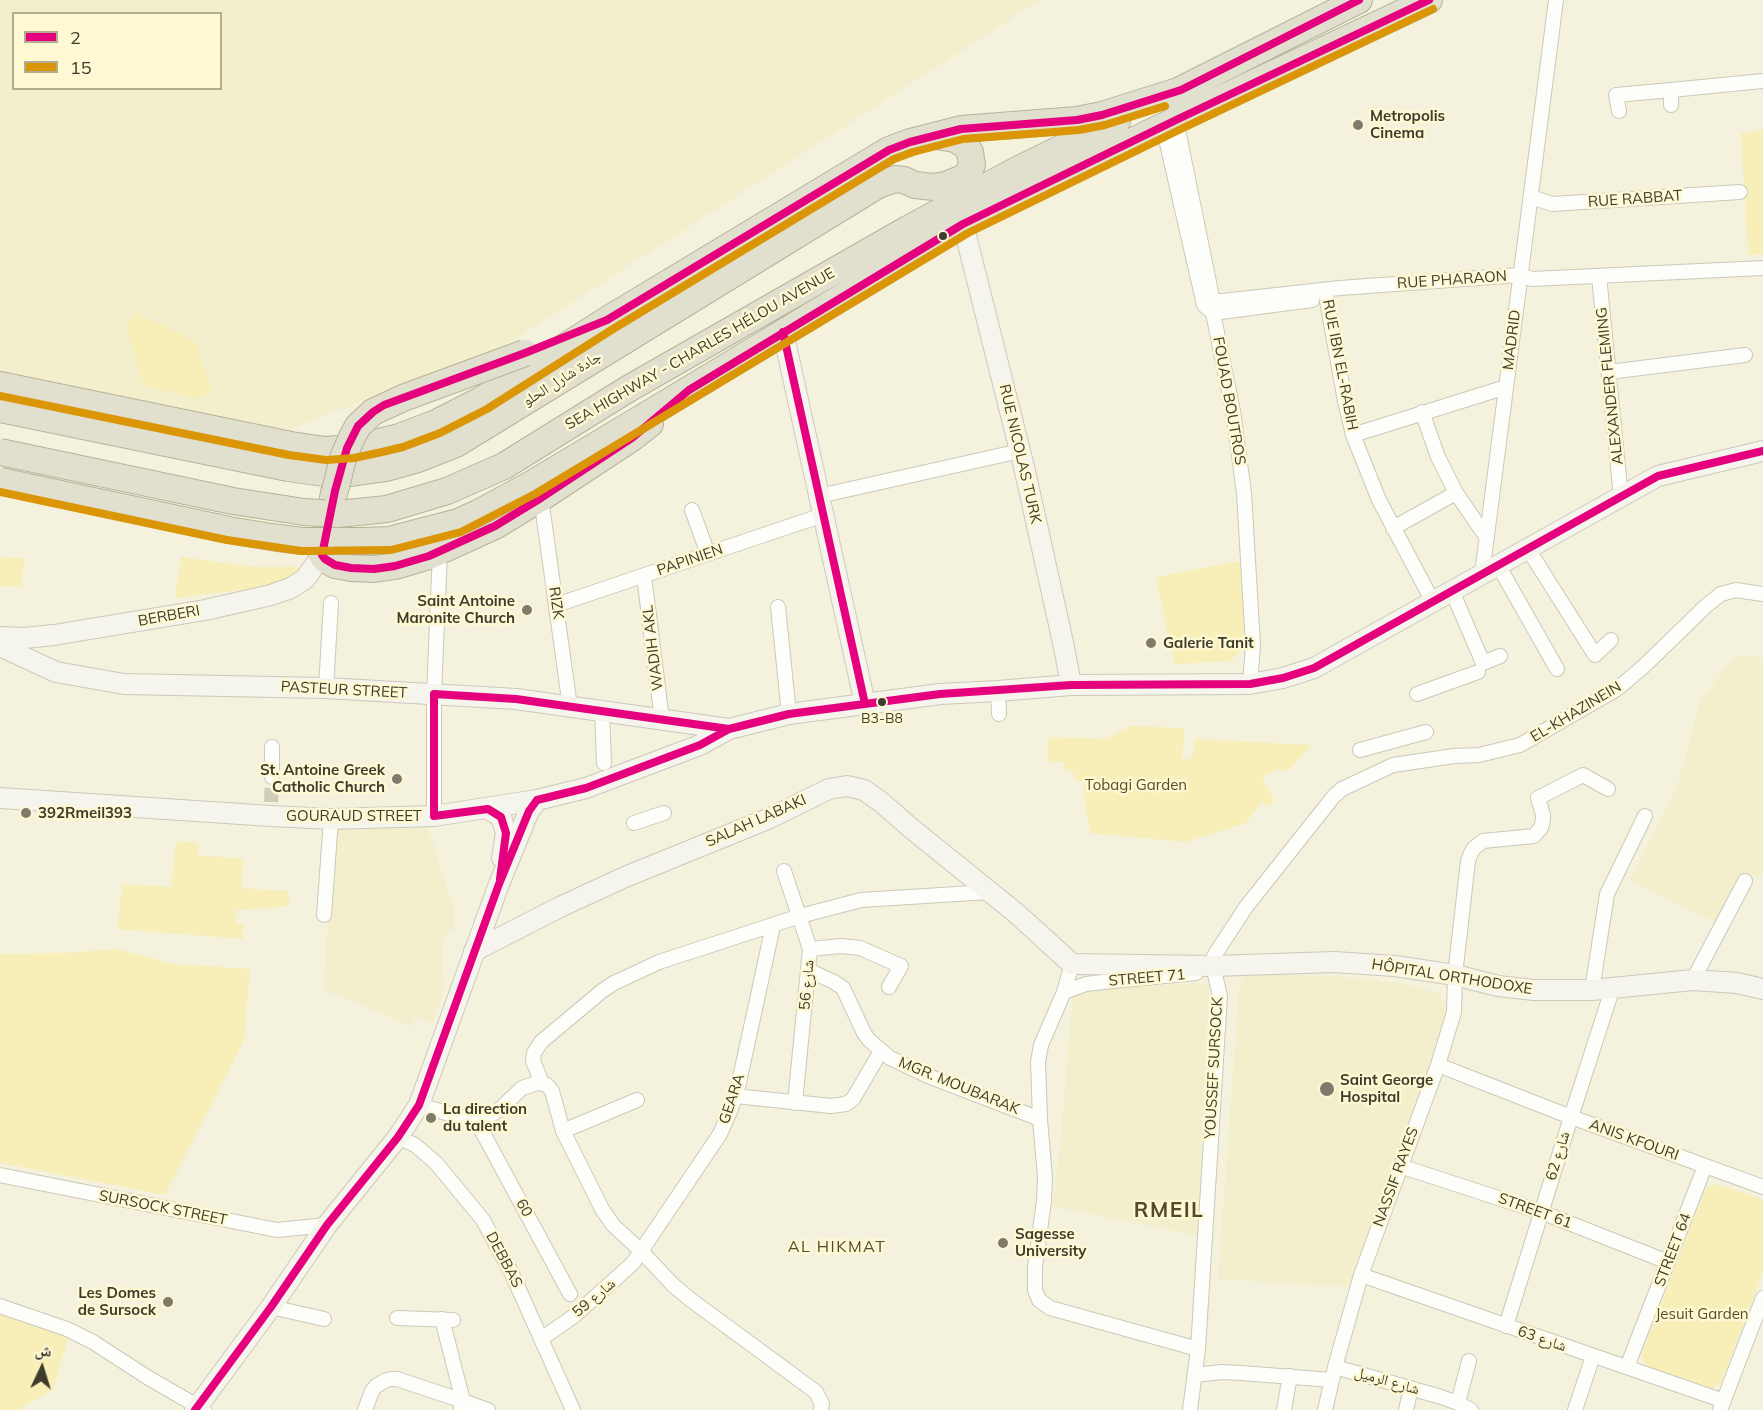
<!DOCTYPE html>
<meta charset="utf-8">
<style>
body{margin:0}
#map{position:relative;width:1763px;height:1410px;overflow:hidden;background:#f4f1dd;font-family:Mulish,"Noto Naskh Arabic",sans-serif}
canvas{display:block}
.legend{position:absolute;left:12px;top:12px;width:210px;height:78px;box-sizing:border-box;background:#fef8d3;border:2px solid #b1ad91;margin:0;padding:8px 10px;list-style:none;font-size:18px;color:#3e3c2d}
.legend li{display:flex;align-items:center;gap:12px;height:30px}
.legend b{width:30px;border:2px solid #b1ad91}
.north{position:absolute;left:12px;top:1338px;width:60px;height:60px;-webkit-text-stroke:4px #fef8d3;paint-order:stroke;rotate:4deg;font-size:16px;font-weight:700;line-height:24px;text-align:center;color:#3e3c2d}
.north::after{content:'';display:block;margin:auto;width:21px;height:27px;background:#3e3c2d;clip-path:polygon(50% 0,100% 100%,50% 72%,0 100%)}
</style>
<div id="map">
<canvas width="1763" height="1410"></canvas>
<ul class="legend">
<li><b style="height:8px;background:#e5007d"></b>2</li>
<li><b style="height:8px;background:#db9607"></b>15</li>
</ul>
<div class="north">ش</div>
</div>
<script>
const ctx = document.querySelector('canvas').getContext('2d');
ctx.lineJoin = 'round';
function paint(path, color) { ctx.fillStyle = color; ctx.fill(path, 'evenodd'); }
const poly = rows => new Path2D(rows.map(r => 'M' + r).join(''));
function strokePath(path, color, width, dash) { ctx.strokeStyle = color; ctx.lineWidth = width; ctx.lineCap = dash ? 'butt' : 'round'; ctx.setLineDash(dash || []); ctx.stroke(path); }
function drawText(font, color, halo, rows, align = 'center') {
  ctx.font = font + ' Mulish,"Noto Naskh Arabic",sans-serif'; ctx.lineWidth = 5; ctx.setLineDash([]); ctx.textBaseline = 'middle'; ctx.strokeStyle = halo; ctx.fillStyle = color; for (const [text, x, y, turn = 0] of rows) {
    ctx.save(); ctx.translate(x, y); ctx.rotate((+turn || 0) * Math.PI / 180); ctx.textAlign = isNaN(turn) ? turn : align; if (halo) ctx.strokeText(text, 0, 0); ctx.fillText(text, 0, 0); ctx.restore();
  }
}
paint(poly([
 [0,0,1040,0,503,347,288,430,106,399,0,379],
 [14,14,220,14,220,88,14,88],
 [1734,656,1763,657,1763,876,1741,874,1717,923,1630,880,1677,788,1699,704],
 [428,827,443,877,454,906,454,930,449,930,443,943,441,969,445,986,433,1023,415,1017,411,1027,351,1000,324,991,333,830],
 [1251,974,1344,977,1399,983,1434,992,1440,995,1448,1011,1447,1022,1350,1285,1347,1287,1218,1279,1239,991,1241,981,1244,976],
 [1197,983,1209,984,1198,1236,1053,1206,1061,1137,1073,996,1114,988]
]), '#f3eecc');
paint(poly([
 [1763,130,1763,254,1748,255,1741,133],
 [136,313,195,341,211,391,200,399,144,386,126,326],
 [0,557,24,559,22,587,0,586],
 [181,557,257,567,300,567,291,579,266,587,175,598],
 [1240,561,1247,643,1231,661,1174,664,1156,577],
 [1130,726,1185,728,1182,759,1192,759,1195,739,1312,745,1286,772,1278,769,1262,777,1274,801,1269,806,1261,803,1246,823,1185,842,1090,833,1084,796,1084,782,1075,781,1074,773,1065,770,1064,762,1048,761,1049,737,1107,739],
 [176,841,199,843,198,855,243,859,241,888,289,891,289,905,273,908,236,910,237,924,243,924,243,939,118,929,122,884,171,887],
 [116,949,174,964,250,969,244,1040,165,1195,0,1163,0,954,64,953],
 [1716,1184,1763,1200,1763,1273,1720,1385,1711,1388,1647,1366,1641,1356,1706,1188],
 [0,1313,68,1338,53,1390,22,1407,22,1410,0,1410]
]), '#f7eeb8');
strokePath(poly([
 [271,802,272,777]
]), '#d0cdba', 14, [14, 7]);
const street = poly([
 [1671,90,1763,81],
 [1619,111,1616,95,1671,90,1671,105],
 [1176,120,1213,302],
 [1163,126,1204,305,1213,313,1233,411,1244,493,1253,645,1250,684],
 [1531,197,1552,204,1740,192],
 [1599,276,1621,497],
 [1325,290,1345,401,1353,435,1379,500,1433,602],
 [1204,305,1213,302,1340,288,1520,275,1532,279,1763,268],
 [1213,313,1312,300],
 [1609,372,1745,355],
 [1422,412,1438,457,1456,493,1487,538],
 [1353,435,1506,387],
 [819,496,1020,451],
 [541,498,570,707],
 [692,510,708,554],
 [1393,528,1456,493],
 [1528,549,1595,655,1611,640],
 [1498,565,1557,669],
 [1482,574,1556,0],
 [644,576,662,720],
 [1452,591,1483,663,1500,656],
 [556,605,823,515],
 [778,607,789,714],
 [326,688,331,603],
 [998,691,999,714],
 [1417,694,1478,672],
 [602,712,604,763],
 [1360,750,1426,732],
 [272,777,272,747],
 [434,816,434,694,440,551],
 [634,823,664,813],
 [784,871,810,949,795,1103],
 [324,915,331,819],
 [810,949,841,946,860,948,901,966,889,987],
 [1072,964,1064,992,1041,1045,1038,1062,1040,1119,1045,1178,1044,1201,1035,1267,1035,1290,1039,1300,1050,1308,1198,1349],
 [808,970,834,982,843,988,864,1033,869,1040,890,1058,928,1076,1040,1119],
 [1693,980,1745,881],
 [1592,990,1607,894,1645,816],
 [1064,992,1086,984,1103,982,1196,973],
 [1438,1065,1571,1117,1763,1187],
 [542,1083,533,1061,534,1053,541,1042,602,991,614,983,659,962,800,916,861,900,989,892],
 [735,1096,831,1106,846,1104,853,1099,881,1051],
 [419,1105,477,1122,498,1111,522,1088,537,1083,547,1085,552,1091,563,1131,602,1209,613,1225,642,1252,673,1285,691,1300,816,1392,822,1404,821,1410],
 [477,1122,570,1294],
 [563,1131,637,1100],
 [398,1137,415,1145,436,1163,483,1220,512,1274,573,1410],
 [1400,1166,1541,1212,1668,1262],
 [0,1175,277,1230,327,1225],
 [1361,1275,1724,1401],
 [0,1306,67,1329,93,1342,147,1377,204,1410],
 [271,1307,324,1319],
 [397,1318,453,1320],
 [442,1319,463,1401],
 [1506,1326,1571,1117,1613,987],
 [541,1339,574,1316,633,1263,720,1134,731,1109,738,1087,773,926],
 [1335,1367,1438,1396,1458,1403,1471,1410],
 [1627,1367,1705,1166],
 [1195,1375,1222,1372,1241,1373,1332,1380],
 [1458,1403,1469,1361],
 [461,1408,463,1401,488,1410],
 [365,1410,372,1391,376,1386,386,1380,391,1379,397,1379,463,1401],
 [1190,1410,1198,1349,1220,996,1213,966,1214,956,1246,907,1334,796,1342,789,1393,765,1454,756,1479,755,1520,745,1617,689,1643,667,1707,605,1721,594,1736,590,1763,594],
 [1284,1410,1290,1376],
 [1325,1410,1335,1367,1361,1275,1438,1065,1454,1012,1455,975,1468,861,1471,853,1474,848,1483,841,1534,836,1541,828,1543,820,1543,815,1538,798,1583,775,1608,789],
 [1406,1410,1411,1388],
 [1575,1410,1593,1356],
 [1720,1410,1763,1298]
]);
const secondary = poly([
 [963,224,1024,467,1064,647,1071,685],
 [783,332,865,704],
 [0,637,24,638,54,635,205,610,271,595,291,588,305,579,322,555],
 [0,646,56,672,124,684,326,688,516,699,729,729],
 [0,798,271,816,331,819,434,816,537,800,586,788,700,745,729,729,789,714,940,694,998,691,1071,685,1250,684,1283,678,1314,668,1658,476,1763,451],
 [488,809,501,817,506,833,502,858],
 [474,951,562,906,625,877,770,818,829,789,847,786,864,790,881,802,912,829,1016,913,1072,964,1213,966,1334,962,1395,966,1455,975,1498,986,1534,990,1592,990,1693,980,1737,983,1763,989],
 [195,1410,271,1307,327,1225,398,1137,419,1105,499,884,529,811,537,800]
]);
const highway = poly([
 [1166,97,1359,0],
 [0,385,291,445,325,450,352,448,379,442,399,437,436,423,481,400,607,320,889,150,910,142,961,129,1077,120,1102,115,1181,90],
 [628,389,908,229,1017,170,1117,121],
 [0,409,288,468,324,473,351,473,386,468,418,459,456,444,878,185,895,179,904,180,915,185,934,187,945,185,963,178,968,173,972,165,970,152,966,146,955,139,936,136],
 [647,415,963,224,1176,120,1429,0],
 [334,493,322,555,325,559,335,565,351,568,374,569,395,566,429,556,495,526,541,498,632,438,650,424]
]);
strokePath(street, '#cbc9b9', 16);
strokePath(secondary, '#cbc9b9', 22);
strokePath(highway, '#b7b399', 28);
strokePath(street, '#fdfdfa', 14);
strokePath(secondary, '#f5f4ed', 20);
strokePath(highway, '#e1dfce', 26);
const highwayBridge = poly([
 [0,452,233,501,304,512,338,514,387,509,447,491,504,466,628,389],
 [0,481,229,530,271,537,302,541,363,541,389,540,458,522,478,513,530,485,647,415],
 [335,491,343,458,352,437,358,426,373,412,403,398,525,353]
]);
strokePath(highwayBridge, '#b7b399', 28, []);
strokePath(highwayBridge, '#e1dfce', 26);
strokePath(poly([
 [1359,0,1181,90,1102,115,1077,120,961,129,910,142,889,150,607,320,525,353,384,405,373,412,358,426,347,448,335,491,322,555,325,559,335,565,351,568,374,569,395,566,429,556,495,526,541,498,632,438,689,390,963,224,1176,120,1429,0],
 [783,332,865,704],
 [500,879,506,833,501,817,488,809,434,816,434,694,516,699,729,729],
 [195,1410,271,1307,327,1225,398,1137,419,1105,499,884,529,811,537,800,586,788,700,745,729,729,789,714,940,694,1071,685,1250,684,1283,678,1314,668,1658,476,1763,451]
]), '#e5007d', 8);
strokePath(poly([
 [0,396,289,455,326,460,354,458,382,452,403,447,440,433,487,409,613,329,894,159,913,152,963,139,1079,130,1105,125,1165,106],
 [0,492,227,540,301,551,391,550,461,532,535,494,968,233,1181,129,1433,9]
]), '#db9607', 8);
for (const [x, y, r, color] of [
 [1358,125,6,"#7e7b6b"],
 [943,236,5,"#3e3c2d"],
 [527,610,6,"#7e7b6b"],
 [1151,643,6,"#7e7b6b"],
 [882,702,5,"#3e3c2d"],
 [397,779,6,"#7e7b6b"],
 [26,813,6,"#7e7b6b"],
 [1327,1089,8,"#7e7b6b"],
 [431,1118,6,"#7e7b6b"],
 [1003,1243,6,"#7e7b6b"],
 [168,1302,6,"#7e7b6b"]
]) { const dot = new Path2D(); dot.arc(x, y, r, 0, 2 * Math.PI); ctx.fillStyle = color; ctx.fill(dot); strokePath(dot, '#fef8d3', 2); }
drawText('14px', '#3e3c2d', '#fef8d3', [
 ["B3-B8",882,719]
]);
drawText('bold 15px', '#3e3c2d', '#fef8d3', [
 ["Metropolis",1370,116],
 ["Cinema",1370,133],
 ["Saint Antoine",515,601,"right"],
 ["Maronite Church",515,618,"right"],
 ["Galerie Tanit",1163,643],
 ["St. Antoine Greek",385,770,"right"],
 ["Catholic Church",385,787,"right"],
 ["392Rmeil393",38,813],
 ["Saint George",1340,1080],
 ["Hospital",1340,1097],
 ["La direction",443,1109],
 ["du talent",443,1126],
 ["Sagesse",1015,1234],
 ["University",1015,1251],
 ["Les Domes",156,1293,"right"],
 ["de Sursock",156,1310,"right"]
], 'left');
drawText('15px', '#3e3c2d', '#fef8d3', [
 ["RUE RABBAT",1635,199,-4],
 ["RUE PHARAON",1452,280,-4],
 ["MADRID",1512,340,-83],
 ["SEA HIGHWAY - CHARLES HÉLOU AVENUE",700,349,-30],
 ["RUE IBN EL-RABIH",1340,365,79],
 ["جادة شارل الحلو",562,379,-32],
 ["ALEXANDER FLEMING",1610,386,-96],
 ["FOUAD BOUTROS",1229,401,80],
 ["RUE NICOLAS TURK",1020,454,77],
 ["PAPINIEN",690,560,-19],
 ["RIZK",556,603,82],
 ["BERBERI",169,616,-10],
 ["WADIH AKL",653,648,-97],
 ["PASTEUR STREET",344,690,3],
 ["EL-KHAZINEIN",1576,712,-31],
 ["GOURAUD STREET",354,816],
 ["SALAH LABAKI",756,821,-24],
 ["HÔPITAL ORTHODOXE",1452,977,9],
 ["STREET 71",1147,978,-5],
 ["شارع 56",807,985,-85],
 ["YOUSSEF SURSOCK",1214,1068,-87],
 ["MGR. MOUBARAK",959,1086,22],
 ["GEARA",732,1099,-72],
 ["ANIS KFOURI",1634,1140,20],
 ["شارع 62",1558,1156,-73],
 ["NASSIF RAYES",1396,1177,-70],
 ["SURSOCK STREET",163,1208,11],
 ["60",524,1208,62],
 ["STREET 61",1535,1211,20],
 ["STREET 64",1673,1250,-69],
 ["DEBBAS",504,1260,62],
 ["شارع 59",594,1298,-40],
 ["شارع 63",1542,1339,19],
 ["شارع الرميل",1387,1381,16]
]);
drawText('15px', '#575025', '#fef8d3', [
 ["Tobagi Garden",1136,785],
 ["Jesuit Garden",1702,1314]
]);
ctx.letterSpacing = '1.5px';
drawText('16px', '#514b2c', '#fef8d3', [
 ["AL HIKMAT",837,1247]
]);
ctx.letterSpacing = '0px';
ctx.letterSpacing = '1.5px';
drawText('bold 21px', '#514b2c', '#fef8d3', [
 ["RMEIL",1169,1211]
]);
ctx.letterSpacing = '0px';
</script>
